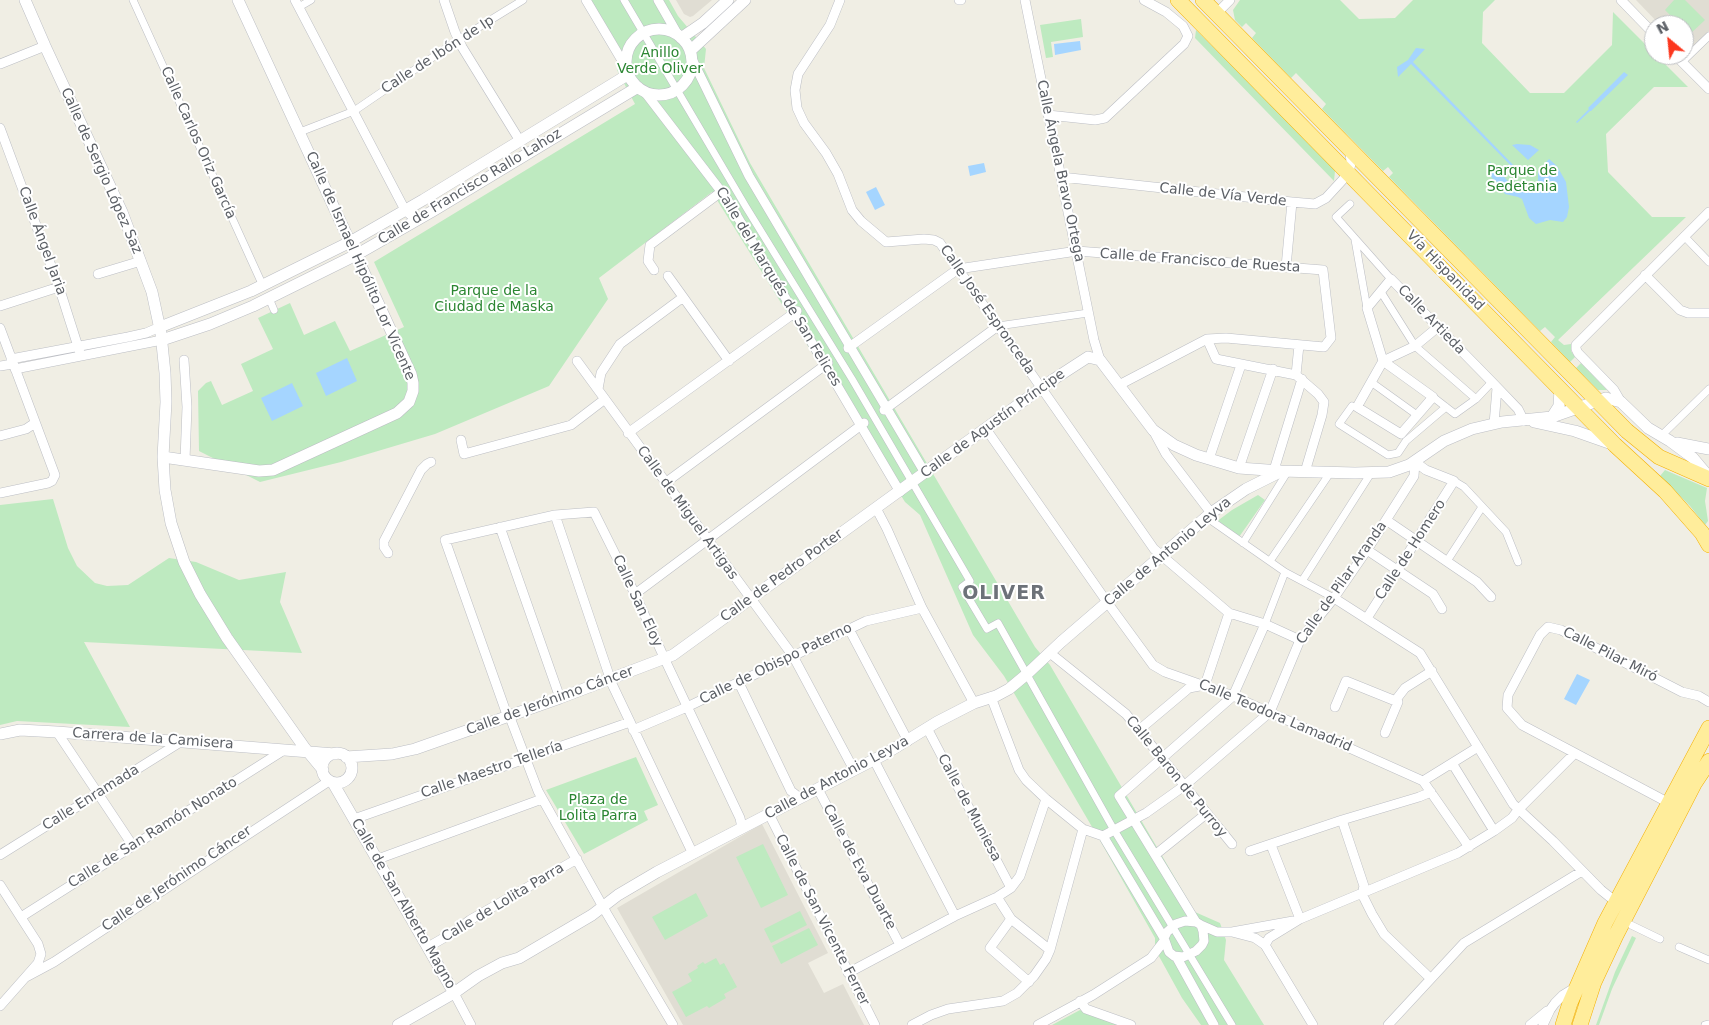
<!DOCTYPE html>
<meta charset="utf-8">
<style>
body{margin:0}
#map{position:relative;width:1709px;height:1025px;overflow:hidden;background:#f0eee4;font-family:"DejaVu Sans",sans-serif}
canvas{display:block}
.north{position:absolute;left:1644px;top:15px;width:50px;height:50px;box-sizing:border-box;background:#fff;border:1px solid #bebfc2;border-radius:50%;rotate:332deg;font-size:14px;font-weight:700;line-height:20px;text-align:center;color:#5c6066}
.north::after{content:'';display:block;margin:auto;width:18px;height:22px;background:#fc371e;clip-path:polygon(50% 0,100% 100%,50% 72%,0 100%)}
</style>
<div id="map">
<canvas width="1709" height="1025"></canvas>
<div class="north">N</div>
</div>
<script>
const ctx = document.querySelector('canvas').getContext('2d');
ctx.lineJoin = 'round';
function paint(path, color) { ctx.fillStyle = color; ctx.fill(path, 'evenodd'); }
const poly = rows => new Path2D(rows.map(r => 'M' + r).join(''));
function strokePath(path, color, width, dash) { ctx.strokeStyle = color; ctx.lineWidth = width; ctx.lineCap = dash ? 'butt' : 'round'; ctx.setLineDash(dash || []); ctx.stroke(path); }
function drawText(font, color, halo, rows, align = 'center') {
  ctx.font = font + ' "DejaVu Sans",sans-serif'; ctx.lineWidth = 4; ctx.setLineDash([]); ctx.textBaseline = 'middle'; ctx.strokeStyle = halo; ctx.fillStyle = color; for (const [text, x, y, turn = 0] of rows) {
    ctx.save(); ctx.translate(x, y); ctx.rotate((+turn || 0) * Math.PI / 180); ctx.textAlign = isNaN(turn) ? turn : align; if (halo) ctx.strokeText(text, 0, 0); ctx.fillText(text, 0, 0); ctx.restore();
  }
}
paint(poly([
 [676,0,712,0,693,16,690,17,684,14],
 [1636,0,1709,0,1709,31,1688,53,1684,49,1684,25,1660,25],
 [762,824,828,953,808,963,824,993,843,984,864,1025,683,1025,617,908]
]), '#e0ddd3');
paint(poly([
 [591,0,669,0,678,16,706,49,704,68,750,163,1035,647,1050,665,1195,912,1220,923,1226,940,1224,960,1264,1025,1201,1025,1182,998,1155,949,1155,938,1102,844,1004,676,973,635,920,515,905,502,712,192,599,278,608,299,549,386,435,434,341,462,260,482,199,451,198,391,206,383,211,381,222,405,253,391,241,364,273,349,258,318,290,303,304,335,335,321,350,351,404,327,374,262,635,104,617,70,618,45],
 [1240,0,1340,0,1359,19,1395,18,1413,0,1495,0,1483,12,1482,43,1530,93,1564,93,1612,45,1613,12,1654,53,1654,55,1656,55,1688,87,1654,87,1606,134,1608,172,1652,217,1686,217,1558,340,1564,345,1571,344,1571,351,1575,357,1570,362,1551,342,1555,337,1545,327,1540,331,1389,177,1393,173,1388,167,1383,171,1322,109,1326,104,1296,73,1291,78,1252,38,1256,33,1246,23,1242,27,1235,20,1233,10],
 [1674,0,1685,0,1705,20,1689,35,1684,29,1684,25,1680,25,1665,10],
 [1081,19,1083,37,1051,42,1053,57,1046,58,1040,25],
 [1196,30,1331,165,1335,171,1334,181,1195,38],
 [1581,363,1607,390,1598,390,1576,368],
 [1665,470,1707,488,1705,501,1708,521,1705,525,1690,506,1660,476],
 [1258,495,1265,500,1239,537,1216,522,1232,510],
 [53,499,68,548,77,566,95,583,107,586,128,585,169,558,196,562,239,580,286,572,280,602,302,653,84,642,130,727,17,721,0,725,0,505],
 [636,757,658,805,644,811,648,820,584,854,546,790],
 [763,844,788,895,761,908,736,857],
 [696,893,708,916,665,940,652,917],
 [800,911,807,925,771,943,764,929],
 [809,928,818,945,781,964,772,946],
 [1632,936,1636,938,1612,989,1599,1025,1596,1025,1615,972],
 [716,958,720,965,724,963,737,987,724,994,726,998,709,1008,707,1006,686,1017,672,992,692,981,688,974,698,968,697,966,703,962,705,964],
 [1080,1010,1122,1025,1052,1025]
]), '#beeac0');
paint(poly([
 [1080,41,1081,50,1055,55,1054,44],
 [1416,48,1425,49,1413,62,1522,174,1520,175,1411,64,1398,77,1397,67,1408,60],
 [1624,72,1628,75,1591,111,1590,111,1577,123,1576,122,1589,109,1588,108],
 [1517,144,1530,145,1539,150,1528,160,1512,145],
 [1549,159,1557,166,1566,182,1569,207,1567,217,1563,222,1550,220,1536,224,1529,218,1522,199,1518,197,1505,194,1499,184,1492,178,1489,173,1488,166,1490,162,1507,180,1511,187,1517,190,1523,191,1535,185,1538,180,1538,171],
 [984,163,986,172,970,176,968,166],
 [876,187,885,205,875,210,866,192],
 [347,358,357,381,326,396,316,373],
 [292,383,303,406,272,421,261,398],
 [1577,674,1590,680,1576,705,1564,699]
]), '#a5d5ff');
const pedestrian = poly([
 [133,0,263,286],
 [624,0,746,207,852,379,970,581,962,587,987,629,998,623,1114,830,1232,1025],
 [299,7,311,0],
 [1682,62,1709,36],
 [300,132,354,111,458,40,523,0],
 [1350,204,1336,217,1391,279],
 [1684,236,1709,262],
 [1355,240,1367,308],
 [1381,292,1415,346,1476,399],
 [269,298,274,310],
 [998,326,1088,313],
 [1371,382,1417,415],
 [1433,397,1455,414,1476,399,1492,382],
 [1352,406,1339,424,1388,455,1398,453,1406,441,1446,407],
 [1661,436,1709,389],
 [1454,481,1464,487,1506,532,1518,562],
 [1206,517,1285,572,1334,598],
 [1243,543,1288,471],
 [1270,561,1330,473],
 [1447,561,1482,507],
 [1302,581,1371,473],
 [1265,624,1285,572],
 [1631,925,1660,939],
 [1679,947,1709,960],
 [1705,1025,1709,1024]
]);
const minor = poly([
 [295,0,405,210,416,220],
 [444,0,455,32,462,47,520,141],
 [586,0,627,69],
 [658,0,678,35],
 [840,0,830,25,798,74,795,90,797,108,804,123,826,153,838,174,852,210,861,221,886,242,924,239,934,240,940,243,1154,549,1229,613,1265,624,1300,640],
 [959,0,961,0],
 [1025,0,1094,340,1100,360],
 [1621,0,1654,34],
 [1216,14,1230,0],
 [1675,55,1709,89],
 [692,59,749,176,925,473],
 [0,64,45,46],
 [644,91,727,199,900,492],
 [1048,115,1095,120,1105,118,1184,44,1188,36,1183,26,1166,12,1144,0],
 [0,128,59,287,81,356],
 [1061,177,1292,202,1315,204,1326,198,1349,173,1351,163,1350,151],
 [1286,267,1292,202],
 [654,270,648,261,650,245,721,192],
 [98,274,141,261],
 [1645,275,1680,310,1688,313,1709,313],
 [668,276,729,361],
 [0,306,59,287],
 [1438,327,1415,346,1383,361,1357,407,1401,434,1433,397,1383,361,1367,308,1391,279,1492,382,1518,409,1524,421],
 [0,328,55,475,52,481,48,483,0,493],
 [1207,339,1216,359,1296,375],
 [1299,345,1296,375,1318,394,1324,402,1322,415,1305,472],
 [848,348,958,269,1077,251,1323,270,1331,338,1324,347,1226,338,1207,339,1119,385],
 [11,359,128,337,146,333,160,327],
 [184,360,187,407,185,460],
 [577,361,793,656,854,770],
 [0,366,13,364],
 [15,369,162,340],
 [598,389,601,373,620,344,682,298],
 [1621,402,1614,390,1578,353,1576,349,1576,345,1709,212],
 [884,410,998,326],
 [1494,424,1497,388],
 [986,429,1107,602,1153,665,1165,672,1233,696,1423,781,1469,847],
 [1153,430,1166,454,1211,513],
 [628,433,797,311],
 [0,436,26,429,35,423],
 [461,440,464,454,571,425,605,399],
 [1209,459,1241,365],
 [1239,468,1273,369],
 [1274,470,1302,379],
 [665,483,828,363],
 [876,508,887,529,922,608,974,703],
 [555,515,612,684,693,854],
 [1386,520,1477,582,1491,597],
 [500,527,560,698],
 [1367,550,1433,594,1442,609],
 [388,553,384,547,384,541,421,470,427,464,431,462],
 [635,594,864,423],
 [1334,598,1420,653,1513,804,1553,841,1601,890,1616,902],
 [1367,618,1454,481,1426,470,1415,462],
 [849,629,908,741],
 [1050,653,1126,714,1232,844],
 [739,683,791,791,800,798],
 [991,697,1019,770,1026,780,1046,799,1083,829,1103,836,1164,938,1169,952,1174,956,1183,957,1196,951,1202,945,1204,941,1203,931,1201,925,1196,922,1119,796,1233,696,1265,624],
 [1395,701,1405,688,1432,671],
 [1335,707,1346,681,1398,702,1385,733],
 [927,728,1011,888],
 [633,730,687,707,866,621,922,608],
 [1139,730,1189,688,1205,685,1229,613],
 [57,732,133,846],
 [874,760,955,916],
 [1452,763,1494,831],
 [1423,781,1478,747],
 [818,789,900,945],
 [1669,803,1522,725,1507,708,1508,695,1540,635,1548,627,1561,630,1682,692,1699,696,1709,702],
 [769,814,875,1025],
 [354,819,630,722],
 [1342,820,1364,886,1362,894,1372,914,1384,934,1430,978],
 [1103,836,1146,813,1184,786,1270,712,1300,640,1334,598,1367,550,1414,476,1415,462],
 [1271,845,1300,919],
 [1250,851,1342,820,1419,797,1431,792],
 [0,855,182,741],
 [1155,855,1206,814],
 [378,859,542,799],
 [0,885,38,944,41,954,38,963,0,1006],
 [997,897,1011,919,1050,950],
 [21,917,284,750],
 [1011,919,990,948,1029,982],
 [1201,925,1217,932,1232,932,1293,921],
 [1232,932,1255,938,1265,945,1313,1025],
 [1164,938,1167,932,1176,924,1185,921,1196,922],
 [1265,945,1269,938,1300,919,1458,853,1494,831,1512,818,1518,810,1574,754],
 [428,947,454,932,470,920,577,859],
 [1177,958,1214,1025],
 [848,973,955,916,997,897,1011,888,1020,876,1046,799],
 [26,977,54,962,329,781],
 [454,993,471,1025],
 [1080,1001,1086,1009,1131,1025],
 [673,1025,607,914,538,791,511,720,506,712,445,540,555,515,594,512,635,594,667,664,740,818,742,828],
 [912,1025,931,1015,948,1009,1003,1001,1017,993,1034,976,1046,959,1050,950,1083,829],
 [1038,1025,1093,995,1151,958,1164,941],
 [1388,1025,1464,943,1582,871],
 [1530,1025,1547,1011],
 [1543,1025,1550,1010,1555,1003,1563,995,1576,987]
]);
const tertiary = poly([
 [25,0,45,46,122,212,152,292,161,334,165,373,166,402,163,457,165,490,171,523,184,562,200,594,227,638,304,747,323,770],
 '626 62a33 33 0 1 1 66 0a33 33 0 1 1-66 0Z',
 [681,38,703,23,728,0],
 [690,51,745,0],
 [160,327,251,291,350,242,423,200,629,74],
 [162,340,210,324,253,306,356,255,431,212,638,87],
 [1552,417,1559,406,1560,389],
 [1534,422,1575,431,1612,444],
 [1677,443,1709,449],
 [163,457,259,471,273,470,397,413,409,402,413,391,413,383,411,374,238,0],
 [0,734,20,730,57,732,335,754],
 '322 768a15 15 0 1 1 30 0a15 15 0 1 1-30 0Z',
 [346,757,392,754,415,749,560,698,673,655,1051,381,1088,357,1100,360,1153,430,1174,445,1196,455,1239,468,1281,471,1355,473,1389,472,1409,465,1444,441,1472,429,1502,422,1552,417,1606,398,1621,402,1648,428,1670,441,1693,458,1709,477],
 [333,783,454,993],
 [398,1025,454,993,478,976,502,963,519,958,592,915,618,895,657,872,885,754,937,722,974,703,996,696,1009,689,1027,674,1061,642,1211,513,1246,489,1278,473]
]);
const trunk = poly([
 [1178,0,1615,445,1665,491,1702,533,1709,545],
 [1203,0,1627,431,1659,457,1709,479],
 [1563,1025,1570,1003,1605,923,1709,728],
 [1580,1025,1594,982,1616,935,1694,784,1709,761]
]);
strokePath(pedestrian, '#bcbec4', 8);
strokePath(minor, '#bcbec4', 10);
strokePath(tertiary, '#bcbec4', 12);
strokePath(trunk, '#f4b000', 16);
strokePath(pedestrian, '#fff', 7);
strokePath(minor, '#fff', 9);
strokePath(tertiary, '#fff', 11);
strokePath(trunk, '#ffed9b', 15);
drawText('14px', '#2b8632', '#fff', [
 ["Anillo",660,53],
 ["Verde Oliver",660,69],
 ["Parque de",1522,171],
 ["Sedetania",1522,187],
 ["Parque de la",494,291],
 ["Ciudad de Maska",494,307],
 ["Plaza de",598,800],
 ["Lolita Parra",598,816]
]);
drawText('14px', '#5c6066', '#fff', [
 ["Calle de Ibón de Ip",438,55,-33],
 ["Calle Carlos Oriz García",198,143,66],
 ["Calle de Sergio López Saz",101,171,66],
 ["Calle Ángela Bravo Ortega",1060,171,78],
 ["Calle de Francisco Rallo Lahoz",470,187,-31],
 ["Calle de Vía Verde",1223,195,6],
 ["Calle Ángel Jaria",42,241,70],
 ["Calle de Francisco de Ruesta",1200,261,4],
 ["Calle de Ismael Hipólito Lor Vicente",360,266,66],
 ["Vía Hispanidad",1445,271,46],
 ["Calle del Marqués de San Felices",778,287,59],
 ["Calle José Espronceda",987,310,55],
 ["Calle Artieda",1431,320,46],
 ["Calle de Agustín Príncipe",993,424,-36],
 ["Calle de Miguel Artigas",687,513,54],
 ["Calle de Homero",1411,550,-57],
 ["Calle de Antonio Leyva",1168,552,-40],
 ["Calle de Pedro Porter",782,576,-36],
 ["Calle de Pilar Aranda",1342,583,-55],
 ["Calle San Eloy",637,601,65],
 ["Calle Pilar Miró",1610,655,27],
 ["Calle de Obispo Paterno",776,664,-26],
 ["Calle de Jerónimo Cáncer",550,701,-20],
 ["Calle Teodora Lamadrid",1275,716,23],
 ["Carrera de la Camisera",153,739,4],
 ["Calle Maestro Tellería",492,770,-19],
 ["Calle Baron de Purroy",1176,777,51],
 ["Calle de Antonio Leyva",837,778,-28],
 ["Calle Enramada",91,798,-32],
 ["Calle de Muniesa",969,808,62],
 ["Calle de San Ramón Nonato",153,833,-32],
 ["Calle de Eva Duarte",859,867,62],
 ["Calle de Jerónimo Cáncer",177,879,-34],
 ["Calle de Lolita Parra",503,903,-31],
 ["Calle de San Alberto Magno",403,904,60],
 ["Calle de San Vicente Ferrer",822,920,63]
]);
ctx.letterSpacing = '1px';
drawText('bold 19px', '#6d7279', '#fff', [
 ["OLIVER",1004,594]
]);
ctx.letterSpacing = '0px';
</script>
